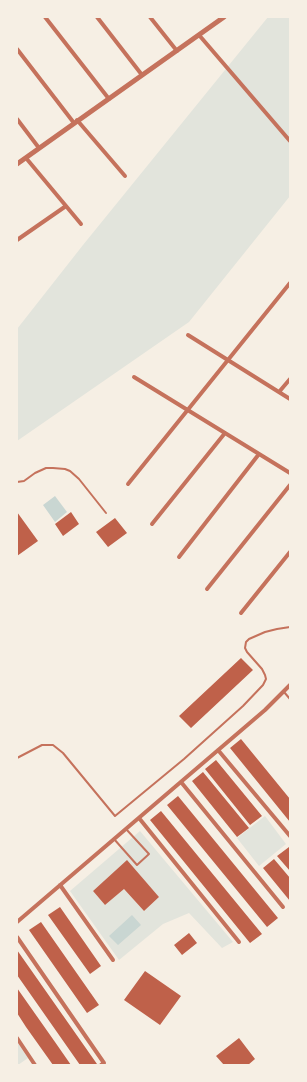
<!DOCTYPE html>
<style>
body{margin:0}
#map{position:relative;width:307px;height:1082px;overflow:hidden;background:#f6efe4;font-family:"Fira Sans Condensed",sans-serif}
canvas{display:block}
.frame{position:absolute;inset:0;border:18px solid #f6efe4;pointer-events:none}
</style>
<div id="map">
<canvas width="307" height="1082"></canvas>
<div class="frame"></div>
</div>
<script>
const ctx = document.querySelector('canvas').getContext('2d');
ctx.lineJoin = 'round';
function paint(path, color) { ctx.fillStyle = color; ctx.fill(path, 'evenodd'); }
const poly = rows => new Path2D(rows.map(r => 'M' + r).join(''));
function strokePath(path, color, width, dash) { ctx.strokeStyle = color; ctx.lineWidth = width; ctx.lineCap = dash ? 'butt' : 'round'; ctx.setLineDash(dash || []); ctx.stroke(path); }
paint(poly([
 [268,17,290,17,290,196,189,322,17,441,17,329,83,245],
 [265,816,286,844,259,866,237,838],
 [140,831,233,942,222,948,189,913,163,924,119,960,70,891],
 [127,861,159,897,144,911,124,889,105,905,93,891],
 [17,1042,28,1058,18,1065,17,1065]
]), '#e2e4dc');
paint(poly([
 [55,496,67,512,55,522,43,505],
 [132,915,141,925,118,945,109,936]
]), '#c9d6d2');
paint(poly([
 [17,512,38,541,17,556],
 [71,512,79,524,63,536,55,524],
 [115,518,127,533,108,547,96,532],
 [241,658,253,670,191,728,179,716],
 [241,739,290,799,290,822,230,748],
 [216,760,262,816,250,825,205,769],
 [203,772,249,828,237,837,192,781],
 [178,796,278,918,267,927,167,805],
 [161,811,262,934,250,943,150,820],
 [289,847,290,849,290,871,277,856],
 [274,859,290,878,290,901,263,868],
 [127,860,159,897,144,911,124,889,105,905,93,891],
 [60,907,101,966,90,974,48,915],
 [41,922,99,1005,87,1013,29,930],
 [189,933,197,943,182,955,174,945],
 [17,950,97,1064,96,1065,80,1065,17,975],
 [145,971,181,996,160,1025,124,1000],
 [17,988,55,1042,71,1065,53,1065,26,1027,17,1013],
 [239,1038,255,1059,248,1065,224,1065,216,1056]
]), '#bf614a');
strokePath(poly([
 [17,482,24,481,35,473,46,468,53,468,65,469,70,471,79,479,106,513],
 [284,692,290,699],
 [17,758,42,745,53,745,63,753,115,816,184,759,243,706,263,685,266,679,265,675,262,669,247,652,245,648,246,642,249,639,265,632,277,629,290,627],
 [114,839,137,865,149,854,126,829]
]), '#c5725c', 2);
strokePath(poly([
 [45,17,109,99],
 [97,17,142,75],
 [150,17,177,51],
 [199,35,290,141],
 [17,49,74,123],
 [17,119,39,148],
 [77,120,125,176],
 [26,158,81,224],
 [17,240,66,206],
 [188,335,290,399],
 [134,377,290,473],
 [279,392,290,379],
 [128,484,290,283],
 [152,524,225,433],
 [179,557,259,454],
 [207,589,290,485],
 [241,613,290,552],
 [218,750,290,836],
 [181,782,283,907],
 [139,818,239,942],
 [60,885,113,960],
 [17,922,265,710,290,685],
 [17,937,104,1063,101,1065],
 [17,1038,35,1065]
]), '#c5725c', 4);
strokePath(poly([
 [17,164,224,17]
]), '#c5725c', 5);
</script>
